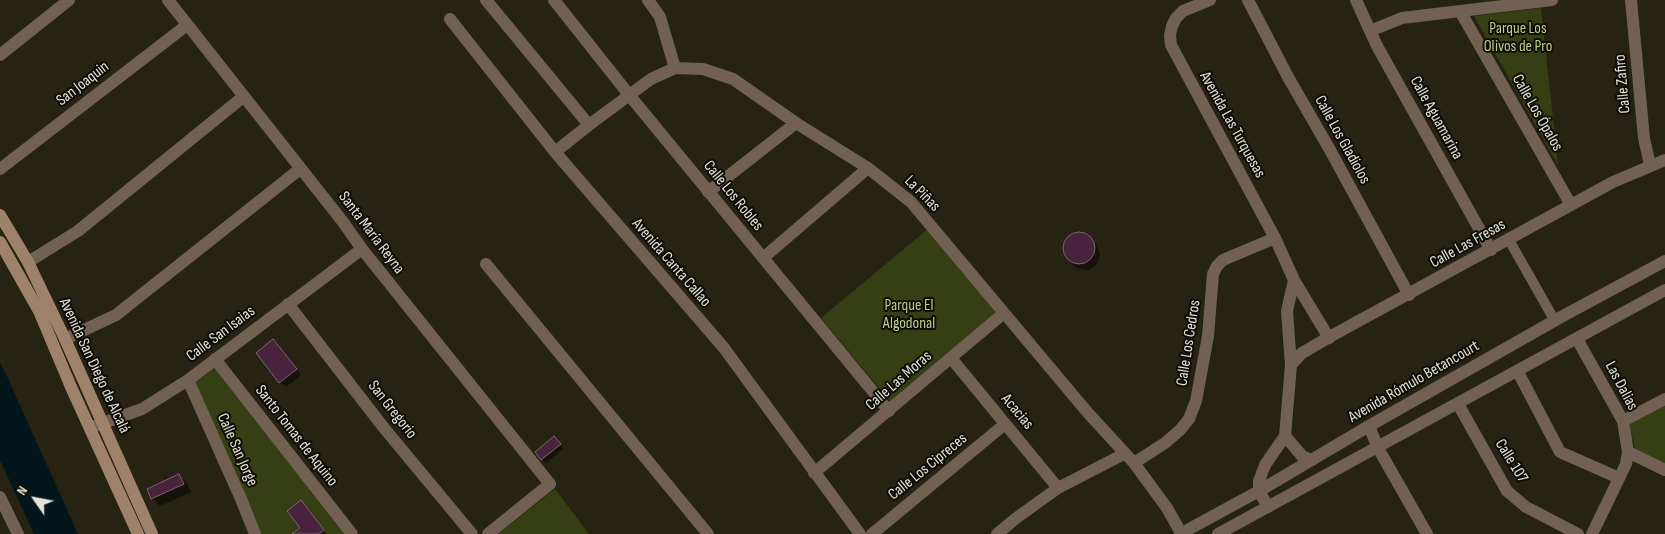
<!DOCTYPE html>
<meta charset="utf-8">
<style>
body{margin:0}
#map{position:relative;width:1665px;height:534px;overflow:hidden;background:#272312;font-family:"Sofia Sans Condensed",sans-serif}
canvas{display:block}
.north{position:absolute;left:10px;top:474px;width:50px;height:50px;-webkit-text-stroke:4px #0e0c06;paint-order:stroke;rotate:303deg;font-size:14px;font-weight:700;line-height:20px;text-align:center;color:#e5e3d8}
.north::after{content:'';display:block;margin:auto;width:18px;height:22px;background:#e5e3d8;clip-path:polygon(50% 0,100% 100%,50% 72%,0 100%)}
</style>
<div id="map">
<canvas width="1665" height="534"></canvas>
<div class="north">N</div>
</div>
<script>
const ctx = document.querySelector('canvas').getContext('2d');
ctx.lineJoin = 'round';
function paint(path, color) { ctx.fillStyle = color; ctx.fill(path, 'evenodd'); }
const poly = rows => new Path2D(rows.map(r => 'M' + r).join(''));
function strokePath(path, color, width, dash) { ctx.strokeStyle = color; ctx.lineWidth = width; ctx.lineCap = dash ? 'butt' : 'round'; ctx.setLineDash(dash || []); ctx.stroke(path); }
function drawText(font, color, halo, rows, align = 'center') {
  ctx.font = font + ' "Sofia Sans Condensed",sans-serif'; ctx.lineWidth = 4; ctx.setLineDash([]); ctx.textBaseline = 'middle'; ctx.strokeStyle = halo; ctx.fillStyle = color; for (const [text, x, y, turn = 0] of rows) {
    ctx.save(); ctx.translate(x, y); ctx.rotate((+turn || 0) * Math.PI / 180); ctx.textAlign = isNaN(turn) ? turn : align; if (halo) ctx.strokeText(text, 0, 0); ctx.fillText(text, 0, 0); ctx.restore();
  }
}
paint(poly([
 [1541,8,1558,165,1474,16],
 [928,229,997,312,890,401,821,318],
 [214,364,347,534,259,534,192,381],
 [1665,406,1665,464,1635,449,1629,424],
 [555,489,589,534,498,534]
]), '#353f13');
paint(poly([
 [0,363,5,372,78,534,34,534,0,460]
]), '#03161b');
paint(poly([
 [1078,233,1082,234,1091,239,1097,245,1100,254,1097,264,1089,270,1079,269,1074,266,1068,260,1064,251,1064,246,1068,237],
 [279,347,301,375,286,387,280,382],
 [558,441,563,449,546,463,542,459],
 [179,476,187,483,191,492,160,506,152,498],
 [301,501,307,507,327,534,294,534,301,528]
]), '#0007');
const building = poly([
 '1063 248a16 16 0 1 1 32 0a16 16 0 1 1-32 0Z',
 [273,339,297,369,279,383,256,353,273,339],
 [554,436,561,444,541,460,535,452,554,436],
 [179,474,184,484,151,499,147,489,179,474],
 [301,500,324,530,318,534,292,534,300,528,287,511,301,500]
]);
paint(building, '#49233e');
strokePath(building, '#786672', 1);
strokePath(poly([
 [1509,240,1555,321]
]), '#726052', 10);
strokePath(poly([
 [168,0,343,222,362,249,550,484,488,534],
 [486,0,589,125],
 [554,0,630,96,889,411],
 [648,0,660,17,675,68],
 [1210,0,1183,11,1176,18,1172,26,1170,35,1171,45,1275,238,1294,280,1287,311,1291,365,1285,436,1265,465,1259,481,1259,491,1268,507],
 [1248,0,1288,77,1330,150,1409,295],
 [1356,0,1377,46,1491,250],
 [1631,0,1644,138,1650,165],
 [1460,11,1571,205],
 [450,19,555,152,724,348,860,534],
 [1370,31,1402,18,1552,0],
 [0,55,69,0],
 [555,152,589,125,651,79,675,68,703,69,733,79,796,123,868,168,911,202,1088,413,1134,463,1167,508,1181,533],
 [0,169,187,25],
 [708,192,796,123],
 [763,258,868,168],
 [28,262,78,231,243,97],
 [486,264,708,534],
 [1294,280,1329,338],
 [288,304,384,428,472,534],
 [65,339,116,315,300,169],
 [1577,339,1623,421,1628,452,1626,464,1592,534],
 [951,358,1058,488],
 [215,359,352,534],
 [1291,365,1302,353,1333,335,1613,182,1665,160],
 [1518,372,1560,452,1619,478],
 [188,380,241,499,255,534],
 [1458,404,1507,491,1526,507,1578,534],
 [1623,421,1665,399],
 [1369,426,1378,448,1427,534],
 [92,427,142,409,188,380,362,249],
 [1285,436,1302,456,1312,460],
 [1628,452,1665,470],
 [1134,463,1165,443,1180,430,1189,419,1196,401,1208,336,1213,274,1217,266,1223,260,1275,238],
 [814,473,1004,313],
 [0,497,18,534],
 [872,534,1005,424],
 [997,534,1015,519,1058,488,1124,454]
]), '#726052', 12);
strokePath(poly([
 [1180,534,1259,491,1369,426,1561,317,1665,261],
 [1218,534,1665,290]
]), '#726052', 12);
strokePath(poly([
 [0,215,28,262,65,339,152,534],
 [0,242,39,311,71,387,138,534]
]), '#9f826c', 12);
drawText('16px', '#bbd085', '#0e0c06', [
 ["Parque Los",1518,29],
 ["Olivos de Pro",1518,47],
 ["Parque El",909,306],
 ["Algodonal",909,324]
]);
drawText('16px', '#e5e3d8', '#0e0c06', [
 ["San Joaquin",83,84,-38],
 ["Calle Zafiro",1623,84,-95],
 ["Calle Los Ópalos",1537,113,60],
 ["Calle Aguamarina",1436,118,61],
 ["Avenida Las Turquesas",1232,125,61],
 ["Calle Los Gladiolos",1342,140,61],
 ["La Piñas",922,194,45],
 ["Calle Los Robles",733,196,51],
 ["Santa María Reyna",371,233,53],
 ["Calle Las Fresas",1468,244,-29],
 ["Avenida Canta Callao",671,263,49],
 ["Calle San Isaias",221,334,-37],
 ["Calle Los Cedros",1189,343,-81],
 ["Avenida San Diego de Alcalá",94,366,65],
 ["Calle Las Moras",899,381,-41],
 ["Avenida Rómulo Betancourt",1414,382,-30],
 ["Las Dalias",1621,386,62],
 ["San Gregorio",392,410,52],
 ["Acacias",1017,412,50],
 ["Santo Tomas de Aquino",296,436,52],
 ["Calle San Jorge",237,450,66],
 ["Calle 107",1511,461,58],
 ["Calle Los Cipreces",928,467,-39]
]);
</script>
